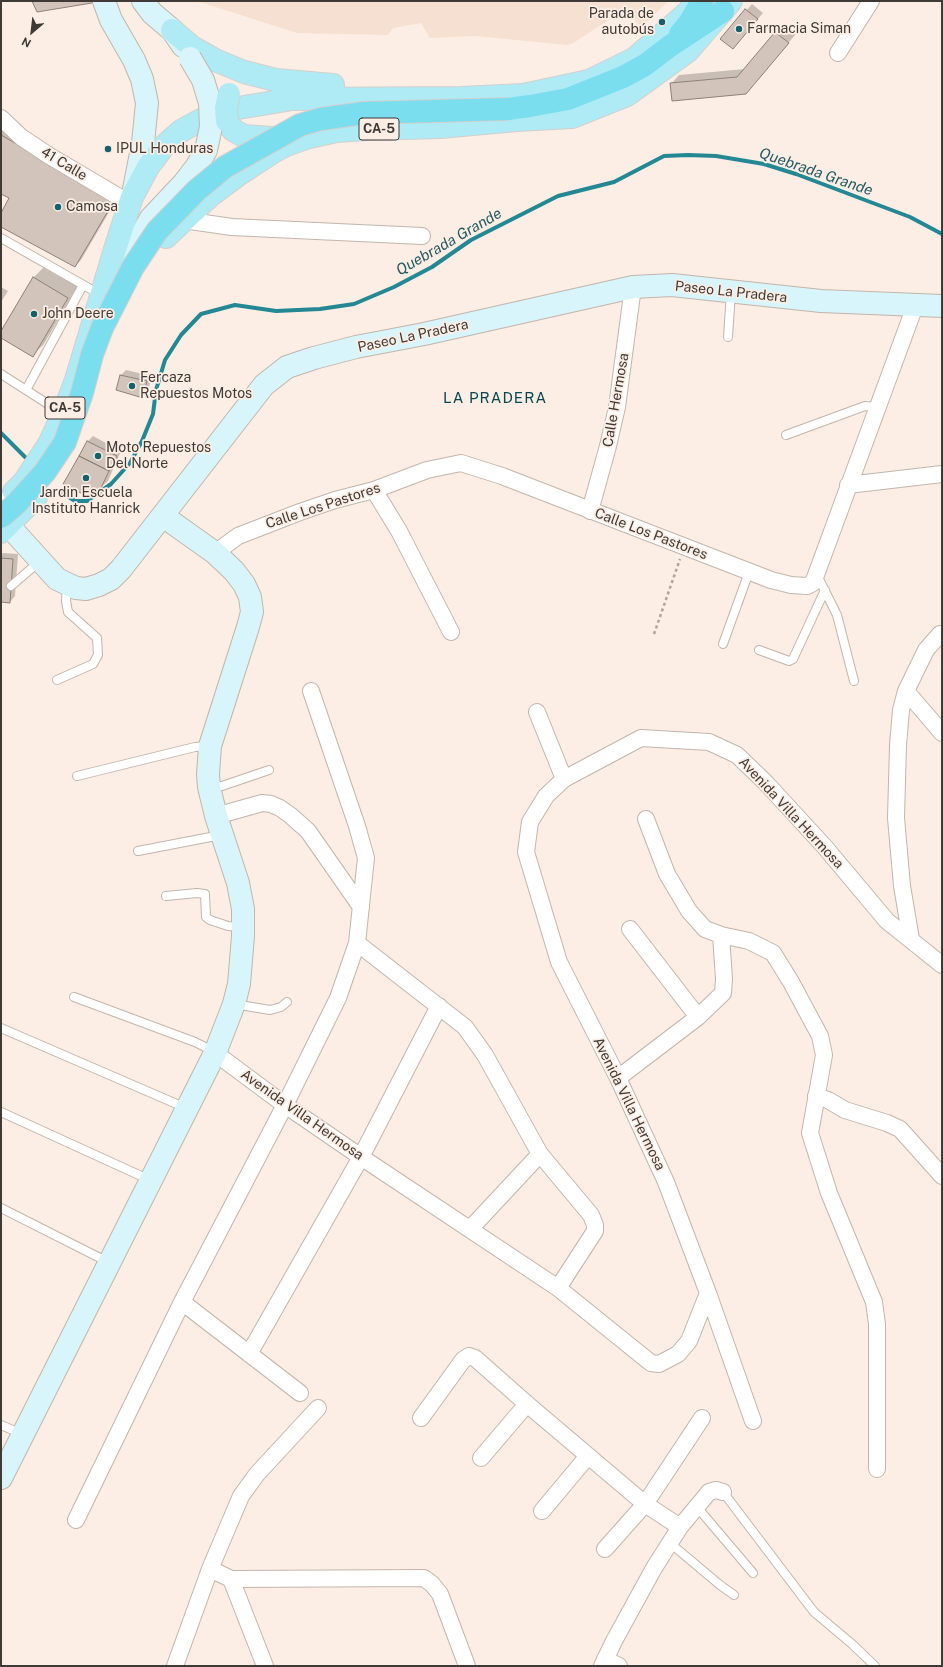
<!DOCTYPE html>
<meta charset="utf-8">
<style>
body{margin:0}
#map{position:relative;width:943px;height:1667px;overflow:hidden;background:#fceee4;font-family:"Public Sans",sans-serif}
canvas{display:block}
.frame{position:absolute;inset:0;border:2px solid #3f3a36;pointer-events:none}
.north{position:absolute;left:12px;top:12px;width:40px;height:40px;-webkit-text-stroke:3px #fceee4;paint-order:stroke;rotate:208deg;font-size:11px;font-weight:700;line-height:16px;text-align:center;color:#3f3a36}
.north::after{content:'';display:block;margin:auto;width:14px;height:18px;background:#3f3a36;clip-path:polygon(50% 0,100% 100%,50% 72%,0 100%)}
</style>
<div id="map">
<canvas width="943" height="1667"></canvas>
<div class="frame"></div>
<div class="north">N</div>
</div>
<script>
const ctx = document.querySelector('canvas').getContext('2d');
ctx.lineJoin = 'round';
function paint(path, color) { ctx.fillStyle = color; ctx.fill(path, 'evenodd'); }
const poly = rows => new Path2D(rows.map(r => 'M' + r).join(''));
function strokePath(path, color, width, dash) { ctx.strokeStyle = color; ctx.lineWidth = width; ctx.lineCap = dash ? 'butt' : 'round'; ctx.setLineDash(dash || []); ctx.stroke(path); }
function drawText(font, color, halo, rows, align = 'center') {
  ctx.font = font + ' "Public Sans",sans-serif'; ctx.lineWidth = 3.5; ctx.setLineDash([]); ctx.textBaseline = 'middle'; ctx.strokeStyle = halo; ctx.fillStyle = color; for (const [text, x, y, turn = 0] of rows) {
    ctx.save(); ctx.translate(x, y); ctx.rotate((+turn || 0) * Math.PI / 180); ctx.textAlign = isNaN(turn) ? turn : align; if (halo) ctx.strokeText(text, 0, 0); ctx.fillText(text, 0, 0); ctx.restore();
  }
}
paint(poly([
 [197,1,668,1,641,28,626,9,573,43,567,45,476,36,430,38,421,23,393,28,388,35,297,33]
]), '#f5e0d1');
paint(poly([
 [752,4,763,13,733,48,722,38],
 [784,24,796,34,745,93,671,84,679,75,745,69],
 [1,127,119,195,81,260,75,266,1,226,1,215,10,198,1,193],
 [45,266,78,286,44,344,33,355,1,337,1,333,34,277],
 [1,287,8,291,1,302],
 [126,370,152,376,148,391,143,397,117,390,121,375],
 [93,436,121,451,108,481,99,489,88,441],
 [3,553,18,554,15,596,10,602,1,601,1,555]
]), '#0003');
strokePath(poly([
 [1,433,25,457],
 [61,492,75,501,87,501,111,484,130,463,142,441,153,414,156,390,165,360,181,335,201,314,235,305,276,311,320,309,354,304,394,287,432,267,471,240,558,196,614,182,664,156,688,155,716,156,764,164,796,174,910,217,942,234]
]), '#248894', 4);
const building = poly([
 [32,1,97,1,98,2,37,12,32,1],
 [745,9,758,19,733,49,720,39,745,9],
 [775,32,789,43,746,94,672,101,670,83,737,77,775,32],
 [1,135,114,201,75,267,1,227,1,213,9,198,1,194,1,135],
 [33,277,68,298,33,357,1,338,1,331,33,277],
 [120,375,147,381,143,398,116,390,120,375],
 [87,441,117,456,109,471,79,456,87,441],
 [79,456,109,471,100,490,85,495,63,484,79,456],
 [1,558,13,559,10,603,1,602,1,558]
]);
paint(building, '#d2c4ba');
strokePath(building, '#8d8077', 1);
const lane = poly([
 [1,238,101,295],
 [728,337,731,292],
 [1,374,26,390],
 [62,413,26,390,83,285],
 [786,435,865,406,877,407],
 [1,497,7,499],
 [817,575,837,615,854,681],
 [11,586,39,562],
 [723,644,749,572],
 [759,650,789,661,793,659,825,590],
 [57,680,93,664,98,655,97,638,68,612,66,601,67,586],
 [77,776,195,747,209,746],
 [209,787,222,786,269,770],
 [138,851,221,835],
 [166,896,197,893,205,894,206,917,210,920,228,926,242,927],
 [74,997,195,1042,215,1052],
 [234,1004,270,1010,281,1007,287,1002],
 [1,1028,186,1108],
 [1,1112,150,1180],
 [1,1208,108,1262],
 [1,1425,22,1434],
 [723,1492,814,1612,852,1644,875,1666],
 [697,1507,753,1573],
 [670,1543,720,1585,734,1595]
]);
const street = poly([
 [838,53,871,1],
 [1,118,21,137,48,155,131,204],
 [183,220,232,227,422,236],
 [848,485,942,474],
 [374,490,399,531,451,632],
 [590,511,608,446,617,407,633,287],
 [215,553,238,536,300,512,335,500,374,490,427,470,461,463,502,476,771,580,791,585,807,586,813,583,915,306],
 [906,691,942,733],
 [537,712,564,779],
 [216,816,262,803,271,804,280,808,290,815,308,831,361,907],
 [646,819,667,874,689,911,705,929,721,935,749,941,773,953,791,982,820,1036,824,1055,810,1133,829,1193,874,1302,877,1324,877,1469],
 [630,929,698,1017],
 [911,939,902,886,896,818,898,745,901,710,906,691,926,650,940,634,942,634],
 [357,943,465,1027,485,1055,540,1154,591,1215,595,1225,595,1231,558,1288],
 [215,1053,285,1105,361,1157,558,1288,651,1363,659,1364,678,1354,689,1341,708,1293,666,1182,618,1078,559,962,526,852,530,822,546,796,564,779,641,738,709,742,737,755,766,783,824,846,887,921,942,965],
 [618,1078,698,1017,723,993,724,979,721,935],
 [816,1096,828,1100,845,1110,887,1123,900,1129,942,1176],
 [470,1229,540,1154],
 [708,1293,753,1421],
 [182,1302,300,1393],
 [249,1354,361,1157,439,1006],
 [421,1418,463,1360,469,1356,475,1358,527,1404,645,1504,680,1527],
 [481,1458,527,1404],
 [542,1511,588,1456],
 [76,1520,182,1302,285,1105,338,998,357,943,366,858,357,826,311,691],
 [605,1549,645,1504,702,1418],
 [210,1569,231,1579,265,1666],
 [231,1579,424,1578,432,1584,440,1594,467,1666],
 [605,1659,619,1666],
 [175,1666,210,1569,241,1496,257,1474,318,1408],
 [602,1666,614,1641,654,1568,680,1527,709,1492,716,1490,723,1492]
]);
const secondary = poly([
 [104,1,111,20,134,60,142,79,147,103,143,143,134,189],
 [143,1,152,13,172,30,183,46],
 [124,266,151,218,184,183,197,166,206,150],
 [9,526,57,579,76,588,86,589,99,585,111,579,121,569,264,385,287,367,314,358,356,347,424,334,633,287,672,285,821,301,942,306],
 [1,1478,215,1053,234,1004,239,984,243,936,243,909,238,883,216,816,209,787,208,774,210,746,248,627,252,612,250,597,244,584,234,571,215,553,163,516]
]);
const primary = poly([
 [172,30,192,47,215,60,244,72,276,80,333,85],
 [227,121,233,130,244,136,285,139],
 [166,237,211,195,238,175,273,152,286,145,309,137,337,131,366,129,440,127,517,120,572,117,627,95,688,51,731,1],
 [14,492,24,482,49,444,63,414,76,380,116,246,132,197,148,167,164,146,181,131,201,120,238,108,292,99,462,98,523,95,589,81,634,59,688,12,695,3],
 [1,532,36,497]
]);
const highway = poly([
 [680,34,689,23,702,1],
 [508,109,530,106,568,99,623,77,645,65,670,46,723,11]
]);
strokePath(lane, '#c3b5ab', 10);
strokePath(street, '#c3b5ab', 18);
strokePath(secondary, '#c3b5ab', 24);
strokePath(primary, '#d1d0cf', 24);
strokePath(highway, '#d1d0cf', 24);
strokePath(poly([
 [654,634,680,559]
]), '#aea49c', 2.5, [3, 3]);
strokePath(lane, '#fff', 8);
strokePath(street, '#fff', 16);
strokePath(secondary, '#d7f5fa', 22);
strokePath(primary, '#afebf5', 22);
strokePath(highway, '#7adeee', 22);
const secondaryBridge = poly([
 [190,58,203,80,210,103,211,127,206,150]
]);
const primaryBridge = poly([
 [227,121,226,108,229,94]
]);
const highwayBridge = poly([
 [1,517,16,504,45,472,65,442,82,393,92,355,102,328,133,267,157,231,197,190,225,167,300,125,321,119,364,113,508,109]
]);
strokePath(secondaryBridge, '#c3b5ab', 24, []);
strokePath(primaryBridge, '#d1d0cf', 24, []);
strokePath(highwayBridge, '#d1d0cf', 24, []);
strokePath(secondaryBridge, '#d7f5fa', 22);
strokePath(primaryBridge, '#afebf5', 22);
strokePath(highwayBridge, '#7adeee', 22);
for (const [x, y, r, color] of [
 [662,22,4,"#14616c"],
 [739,29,4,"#14616c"],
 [108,149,4,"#14616c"],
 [58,207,4,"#14616c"],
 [34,314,4,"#14616c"],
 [132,386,4,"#14616c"],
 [98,456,4,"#14616c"],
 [86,478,4,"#14616c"]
]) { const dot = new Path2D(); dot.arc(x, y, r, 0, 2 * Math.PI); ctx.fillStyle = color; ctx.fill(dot); strokePath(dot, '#fceee4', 1.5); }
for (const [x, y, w] of [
 [379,129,40],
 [65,408,40]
]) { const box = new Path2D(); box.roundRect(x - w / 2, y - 11, w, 22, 3); ctx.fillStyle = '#fceee4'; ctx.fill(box); strokePath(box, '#3f3a36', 1); }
drawText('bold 13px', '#3f3a36', null, [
 ["CA-5",379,129],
 ["CA-5",65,408]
]);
drawText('14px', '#3f3a36', '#fceee4', [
 ["Parada de",654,14,"right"],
 ["autobús",654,30,"right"],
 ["Farmacia Siman",747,29],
 ["IPUL Honduras",116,149],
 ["Camosa",66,207],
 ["John Deere",42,314],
 ["Fercaza",140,378],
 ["Repuestos Motos",140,394],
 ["Moto Repuestos",106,448],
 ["Del Norte",106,464],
 ["Jardin Escuela",86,493,"center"],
 ["Instituto Hanrick",86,509,"center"]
], 'left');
drawText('14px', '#3f3a36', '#fceee4', [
 ["41 Calle",64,164,31],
 ["Paseo La Pradera",731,292,6],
 ["Paseo La Pradera",413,336,-12],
 ["Calle Hermosa",616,400,-80],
 ["Calle Los Pastores",323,506,-18],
 ["Calle Los Pastores",651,534,21],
 ["Avenida Villa Hermosa",791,813,47],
 ["Avenida Villa Hermosa",629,1104,64],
 ["Avenida Villa Hermosa",302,1115,35]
]);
drawText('italic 15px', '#255a62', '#fceee4', [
 ["Quebrada Grande",816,172,19],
 ["Quebrada Grande",449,242,-30]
]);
ctx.letterSpacing = '1px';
drawText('15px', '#084750', '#fceee4', [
 ["LA PRADERA",495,398]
]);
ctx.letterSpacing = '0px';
</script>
